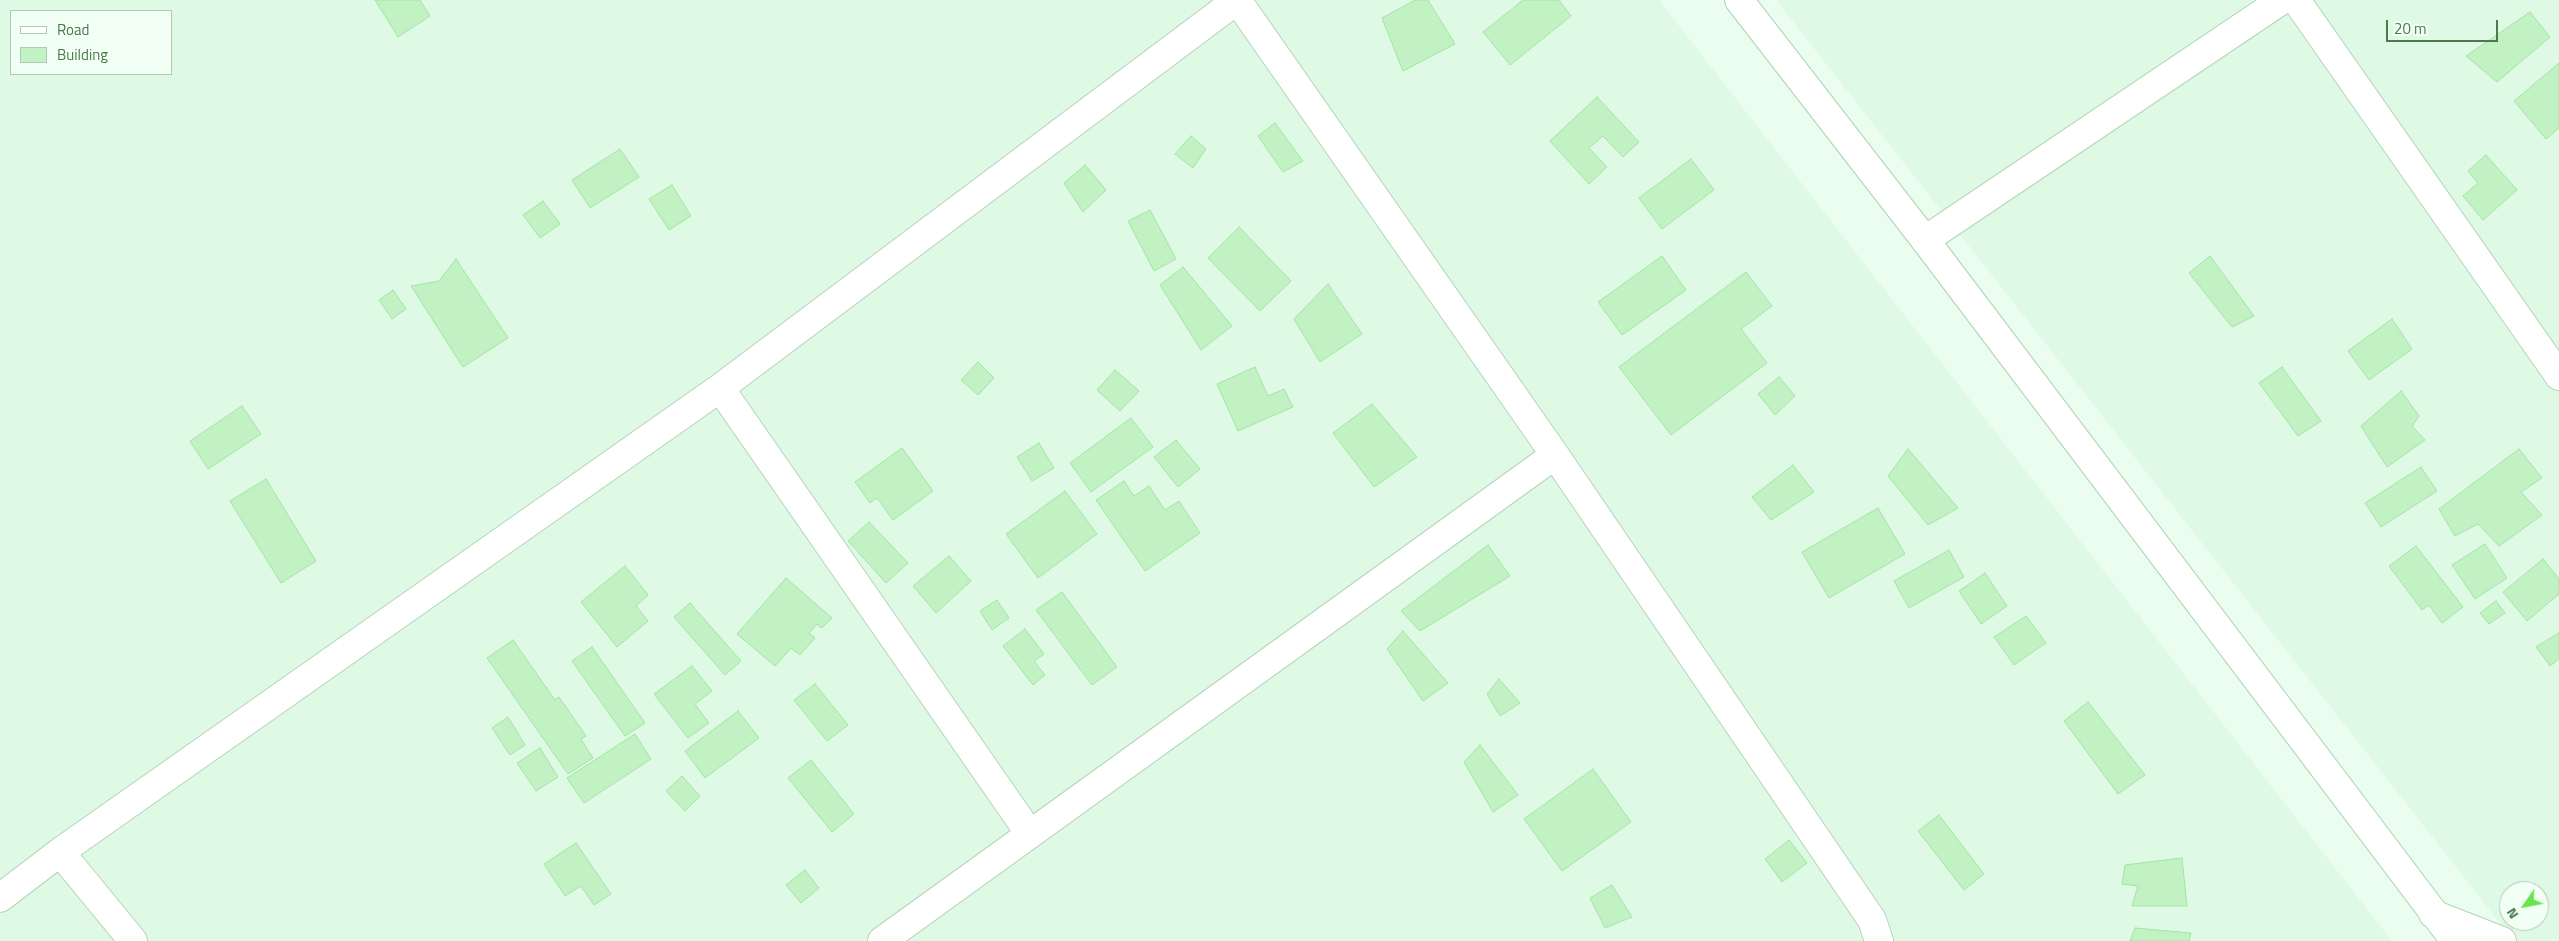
<!DOCTYPE html>
<style>
body{margin:0}
#map{position:relative;width:2559px;height:941px;overflow:hidden;background:#ebfdef;font-family:"Titillium Web",sans-serif}
canvas{display:block}
.legend{position:absolute;left:10px;top:10px;width:162px;height:65px;box-sizing:border-box;background:#f2fff5;border:1px solid #b0c9b2;margin:0;padding:6px 9px;list-style:none;font-size:15px;color:#4d794d}
.legend li{display:flex;align-items:center;gap:10px;height:25px}
.legend b{width:25px;border:1px solid #b0c9b2}
.north{position:absolute;left:2499px;top:881px;width:50px;height:50px;box-sizing:border-box;background:#f2fff5;border:1px solid #b0c9b2;border-radius:50%;rotate:237deg;font-size:14px;font-weight:700;line-height:20px;text-align:center;color:#4d794d}
.north::after{content:'';display:block;margin:auto;width:18px;height:22px;background:#66e551;clip-path:polygon(50% 0,100% 100%,50% 72%,0 100%)}
.scale{position:absolute;left:2386px;top:20px;width:112px;height:22px;box-sizing:border-box;border:2px solid #4d794d;border-top:0;padding-left:6px;font-size:15px;line-height:18px;white-space:nowrap;color:#4d794d;-webkit-text-stroke:4px #f2fff5;paint-order:stroke}
</style>
<div id="map">
<canvas width="2559" height="941"></canvas>
<ul class="legend">
<li><b style="height:6px;background:#fff"></b>Road</li>
<li><b style="height:14px;background:#c2f2c4"></b>Building</li>
</ul>
<div class="north">N</div>
<div class="scale">20 m</div>
</div>
<script>
const ctx = document.querySelector('canvas').getContext('2d');
ctx.lineJoin = 'round';
function paint(path, color) { ctx.fillStyle = color; ctx.fill(path, 'evenodd'); }
const poly = rows => new Path2D(rows.map(r => 'M' + r).join(''));
function strokePath(path, color, width, dash) { ctx.strokeStyle = color; ctx.lineWidth = width; ctx.lineCap = dash ? 'butt' : 'round'; ctx.setLineDash(dash || []); ctx.stroke(path); }
paint(poly([
 [0,0,1659,0,2392,941,0,941],
 [11,11,171,11,171,74,11,74],
 [1776,0,2559,0,2559,941,2514,941],
 [2509,891,2539,891,2539,921,2509,921]
]), '#dffae4');
const building = poly([
 [375,0,420,0,430,16,398,37,375,0],
 [1415,0,1428,0,1455,44,1403,71,1382,18,1415,0],
 [1523,0,1559,0,1571,16,1510,65,1483,32,1523,0],
 [2530,12,2550,37,2497,82,2466,56,2530,12],
 [2559,63,2559,128,2546,139,2514,101,2559,63],
 [1597,97,1639,142,1623,157,1603,136,1589,148,1607,167,1589,184,1550,141,1597,97],
 [1275,123,1303,161,1283,172,1258,136,1275,123],
 [1191,136,1206,149,1193,168,1175,154,1191,136],
 [620,149,639,177,590,208,572,180,620,149],
 [2486,155,2517,190,2483,220,2463,196,2478,183,2468,171,2486,155],
 [1691,159,1714,190,1662,229,1639,198,1691,159],
 [1085,165,1106,190,1083,212,1064,183,1085,165],
 [672,185,691,216,669,230,649,199,672,185],
 [543,201,560,224,540,238,523,215,543,201],
 [1150,210,1176,259,1154,271,1128,221,1150,210],
 [1239,227,1291,281,1260,311,1208,258,1239,227],
 [1662,256,1686,290,1622,335,1598,302,1662,256],
 [2210,256,2254,316,2232,327,2189,273,2210,256],
 [456,259,508,338,463,367,411,286,439,281,456,259],
 [1183,267,1232,326,1201,350,1160,285,1183,267],
 [1746,272,1772,306,1741,329,1767,363,1671,435,1619,367,1746,272],
 [1328,284,1362,334,1320,362,1294,319,1328,284],
 [393,290,406,309,392,319,379,300,393,290],
 [2392,319,2412,349,2369,380,2348,351,2392,319],
 [978,362,994,378,978,395,961,380,978,362],
 [1255,367,1268,396,1284,389,1293,407,1238,431,1217,384,1255,367],
 [2282,367,2321,421,2298,436,2259,383,2282,367],
 [1115,370,1139,391,1120,411,1097,390,1115,370],
 [1779,377,1795,396,1775,415,1758,394,1779,377],
 [2401,391,2419,416,2412,426,2425,440,2387,467,2361,426,2401,391],
 [1372,404,1417,457,1374,487,1333,433,1372,404],
 [242,406,261,434,208,469,190,441,242,406],
 [1131,418,1153,447,1091,492,1070,463,1131,418],
 [1176,440,1200,469,1178,487,1154,457,1176,440],
 [1039,443,1054,468,1032,481,1017,457,1039,443],
 [902,448,933,491,893,520,877,498,870,503,855,482,902,448],
 [1908,449,1958,508,1928,525,1888,476,1908,449],
 [2519,449,2542,478,2521,492,2542,515,2499,546,2478,524,2455,536,2439,509,2519,449],
 [1793,465,1814,492,1771,520,1752,497,1793,465],
 [2421,467,2437,491,2381,527,2365,503,2421,467],
 [266,479,316,561,281,583,230,501,266,479],
 [1124,481,1134,496,1149,486,1165,510,1179,501,1200,533,1145,571,1096,500,1124,481],
 [1065,491,1097,534,1038,578,1006,534,1065,491],
 [1878,508,1905,554,1829,598,1802,552,1878,508],
 [869,522,908,563,886,583,848,541,869,522],
 [2485,544,2507,578,2475,599,2452,565,2485,544],
 [1488,545,1510,576,1420,631,1401,611,1488,545],
 [2416,546,2463,607,2442,623,2429,605,2422,610,2389,566,2416,546],
 [1949,550,1964,577,1909,608,1894,581,1949,550],
 [949,556,971,581,936,613,913,586,949,556],
 [2543,559,2559,579,2559,594,2527,621,2503,592,2543,559],
 [625,566,648,595,636,606,648,621,617,647,581,602,625,566],
 [1985,573,2007,606,1981,624,1959,591,1985,573],
 [786,578,832,618,822,628,817,624,809,633,815,638,800,655,791,648,775,666,737,634,786,578],
 [1062,592,1117,667,1092,685,1036,610,1062,592],
 [997,600,1009,618,992,630,980,611,997,600],
 [2496,601,2505,613,2489,624,2480,613,2496,601],
 [690,603,741,661,725,675,674,617,690,603],
 [2026,616,2046,643,2014,665,1994,637,2026,616],
 [1025,629,1044,654,1034,661,1045,675,1033,685,1003,646,1025,629],
 [1403,631,1448,683,1423,701,1387,649,1403,631],
 [2559,633,2559,659,2550,666,2536,647,2559,633],
 [513,640,555,700,559,697,586,736,581,739,593,758,568,774,487,658,513,640],
 [592,647,645,723,625,736,572,661,592,647],
 [692,666,712,691,695,704,709,723,688,738,654,694,692,666],
 [1499,679,1520,703,1500,716,1487,694,1499,679],
 [815,684,848,725,827,741,794,700,815,684],
 [2088,702,2145,775,2118,794,2064,721,2088,702],
 [738,711,759,738,705,778,685,751,738,711],
 [508,717,525,745,510,755,492,728,508,717],
 [635,734,651,759,584,803,567,778,635,734],
 [1480,745,1518,795,1493,812,1464,762,1480,745],
 [540,748,558,777,536,791,517,763,540,748],
 [811,760,854,814,832,832,788,778,811,760],
 [1593,769,1631,822,1562,871,1524,819,1593,769],
 [682,776,700,796,685,811,666,791,682,776],
 [1939,815,1984,874,1964,890,1918,831,1939,815],
 [1789,840,1807,863,1782,882,1765,859,1789,840],
 [576,843,611,894,594,905,581,886,565,896,544,864,576,843],
 [2182,858,2187,906,2132,906,2138,886,2122,884,2125,865,2182,858],
 [805,870,819,888,801,903,786,885,805,870],
 [1612,885,1632,917,1605,928,1590,898,1612,885],
 [2135,928,2191,933,2189,941,2130,941,2135,928]
]);
paint(building, '#c2f2c4');
strokePath(building, '#a2e5a4', 1);
const street = poly([
 [1237,0,1555,455,1872,920,1879,941],
 [2296,0,2559,376],
 [1925,240,2282,0],
 [720,388,1030,834],
 [60,852,133,941],
 [0,898,60,852,720,388,1237,0],
 [2433,914,2502,941],
 [882,941,1555,455]
]);
const secondary = poly([
 [1739,0,1925,240,2455,941]
]);
strokePath(street, '#b5d4b8', 30);
strokePath(secondary, '#add3b0', 30);
strokePath(street, '#fff', 28);
strokePath(secondary, '#fff', 28);
</script>
